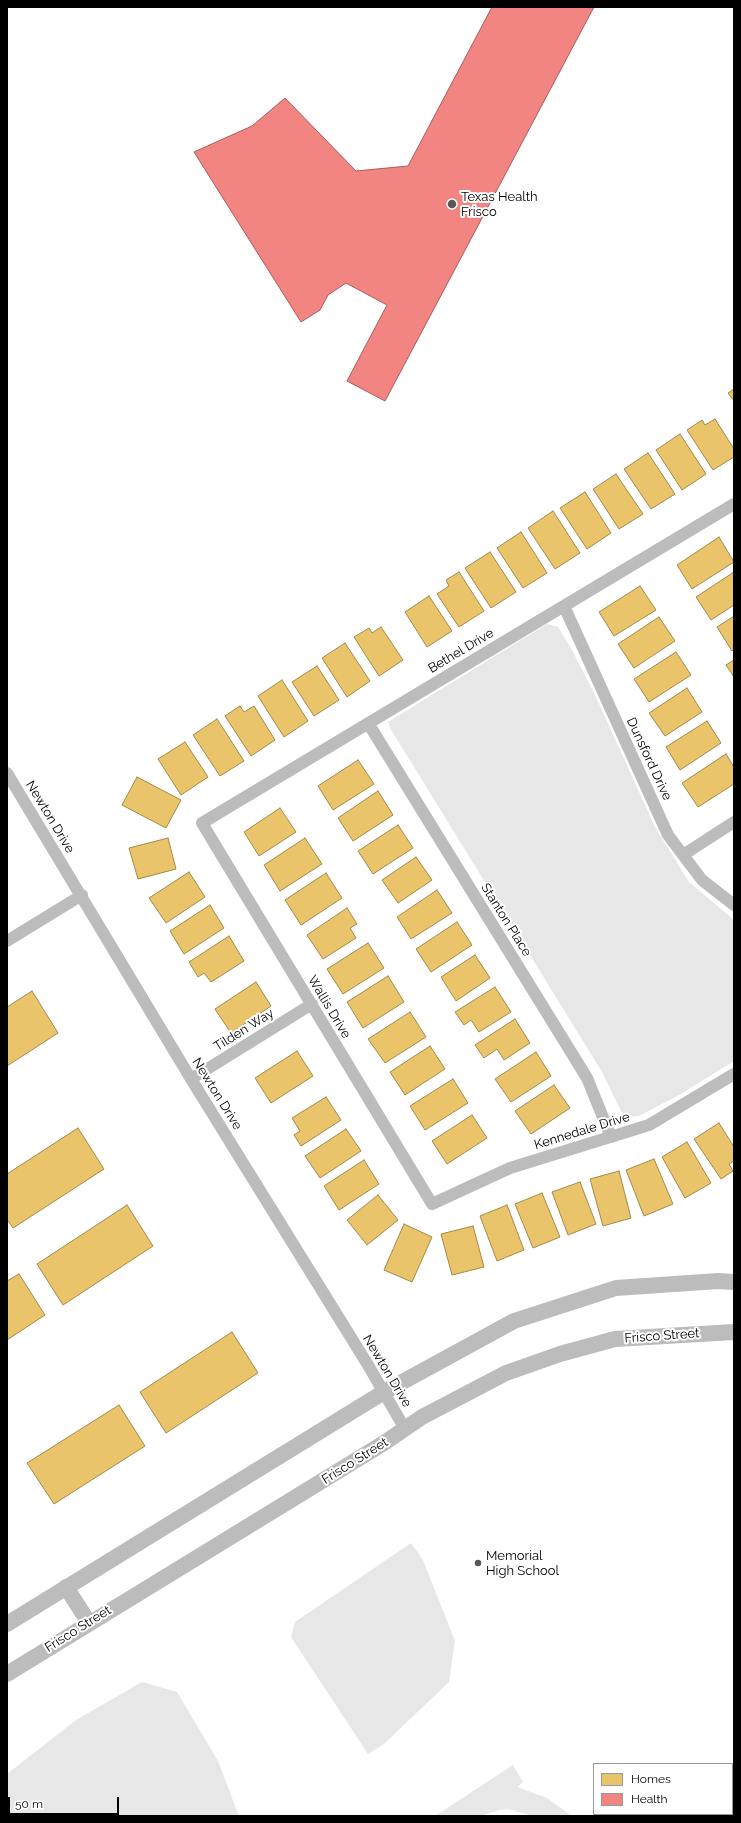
<!DOCTYPE html>
<style>
body{margin:0}
#map{position:relative;width:741px;height:1823px;overflow:hidden;background:#fff;font-family:Raleway,sans-serif}
canvas{display:block}
.frame{position:absolute;inset:0;border:8px solid #000;pointer-events:none}
.legend{position:absolute;left:593px;top:1763px;width:140px;height:52px;box-sizing:border-box;background:#fff;border:1px solid #999;margin:0;padding:5px 7px;list-style:none;font-size:12px;color:#000}
.legend li{display:flex;align-items:center;gap:8px;height:20px}
.legend b{width:20px;border:1px solid #999}
.scale{position:absolute;left:8px;top:1797px;width:111px;height:18px;box-sizing:border-box;border:2px solid #000;border-top:0;padding-left:5px;font-size:12px;line-height:14px;white-space:nowrap;color:#000;-webkit-text-stroke:3px #fff;paint-order:stroke}
</style>
<div id="map">
<canvas width="741" height="1823"></canvas>
<div class="frame"></div>
<ul class="legend">
<li><b style="height:11px;background:#e9c46a"></b>Homes</li>
<li><b style="height:11px;background:#f28482"></b>Health</li>
</ul>
<div class="scale">50 m</div>
</div>
<script>
const ctx = document.querySelector('canvas').getContext('2d');
ctx.lineJoin = 'round';
function paint(path, color) { ctx.fillStyle = color; ctx.fill(path, 'evenodd'); }
const poly = rows => new Path2D(rows.map(r => 'M' + r).join(''));
function strokePath(path, color, width, dash) { ctx.strokeStyle = color; ctx.lineWidth = width; ctx.lineCap = dash ? 'butt' : 'round'; ctx.setLineDash(dash || []); ctx.stroke(path); }
function drawText(font, color, halo, rows, align = 'center') {
  ctx.font = font + ' Raleway,sans-serif'; ctx.lineWidth = 4; ctx.setLineDash([]); ctx.textBaseline = 'middle'; ctx.strokeStyle = halo; ctx.fillStyle = color; for (const [text, x, y, turn = 0] of rows) {
    ctx.save(); ctx.translate(x, y); ctx.rotate((+turn || 0) * Math.PI / 180); ctx.textAlign = isNaN(turn) ? turn : align; if (halo) ctx.strokeText(text, 0, 0); ctx.fillText(text, 0, 0); ctx.restore();
  }
}
paint(poly([
 [547,624,558,627,572,650,595,695,655,827,689,882,734,920,734,1061,681,1094,639,1116,624,1117,602,1072,390,728,388,722],
 [411,1543,423,1560,455,1641,449,1682,384,1744,368,1754,291,1637,295,1622],
 [142,1682,177,1692,218,1761,239,1816,7,1816,7,1774,76,1720],
 [513,1765,523,1782,517,1787,547,1798,572,1816,533,1816,508,1809,499,1810,481,1816,435,1816]
]), '#e7e7e7');
const homes = poly([
 [734,389,734,401,728,393,734,389],
 [715,419,734,449,734,457,713,470,687,430,702,420,705,425,715,419],
 [680,434,706,474,682,490,656,450,680,434],
 [648,453,675,494,651,509,624,469,648,453],
 [616,474,643,514,619,529,593,489,616,474],
 [585,492,611,533,587,549,560,508,585,492],
 [553,511,580,553,555,569,528,528,553,511],
 [521,532,547,573,523,588,497,548,521,532],
 [719,537,734,562,692,589,677,565,719,537],
 [490,552,516,592,491,608,465,568,490,552],
 [459,572,484,611,459,627,437,594,449,586,446,580,459,572],
 [734,572,734,605,711,620,696,597,734,572],
 [640,586,656,610,614,636,599,612,640,586],
 [429,596,452,631,427,647,405,612,429,596],
 [734,616,734,649,732,651,717,627,734,616],
 [659,617,675,641,634,668,618,644,659,617],
 [381,627,403,660,379,676,354,637,369,628,372,633,381,627],
 [345,643,370,681,347,697,322,658,345,643],
 [676,652,691,675,649,702,634,679,676,652],
 [734,660,734,677,726,665,734,660],
 [317,666,339,700,314,716,292,682,317,666],
 [282,680,308,721,284,737,258,696,282,680],
 [687,688,702,712,665,736,649,713,687,688],
 [240,706,244,712,254,706,275,740,251,756,225,716,240,706],
 [217,719,244,761,220,776,193,735,217,719],
 [707,721,721,743,680,770,666,747,707,721],
 [185,742,208,777,181,795,158,759,185,742],
 [726,754,734,767,734,784,698,807,682,783,726,754],
 [358,760,374,784,333,810,318,786,358,760],
 [137,777,181,800,166,828,122,805,137,777],
 [378,791,393,815,353,841,338,818,378,791],
 [280,808,296,832,259,856,244,832,280,808],
 [398,825,413,848,373,874,358,851,398,825],
 [168,838,176,869,138,879,129,848,168,838],
 [305,838,322,864,280,891,264,865,305,838],
 [416,857,432,880,398,903,382,880,416,857],
 [189,872,205,897,166,923,149,898,189,872],
 [326,873,342,898,301,925,285,900,326,873],
 [437,890,452,913,411,939,397,917,437,890],
 [210,905,224,928,184,954,170,931,210,905],
 [347,908,357,924,350,928,356,938,323,959,307,935,347,908],
 [457,922,472,945,431,972,416,949,457,922],
 [229,936,244,961,211,982,204,973,198,977,189,962,229,936],
 [368,943,384,968,343,994,327,969,368,943],
 [475,955,490,978,456,1001,441,977,475,955],
 [388,976,404,1002,363,1028,347,1002,388,976],
 [256,982,271,1006,231,1033,215,1009,256,982],
 [495,987,511,1012,479,1032,471,1020,464,1025,455,1012,495,987],
 [32,991,58,1033,7,1066,7,1007,32,991],
 [410,1012,426,1037,385,1063,368,1039,410,1012],
 [515,1019,530,1043,504,1060,497,1049,484,1058,475,1045,515,1019],
 [430,1046,445,1069,405,1095,390,1072,430,1046],
 [297,1051,313,1076,271,1103,255,1078,297,1051],
 [536,1052,551,1076,511,1102,495,1079,536,1052],
 [453,1079,468,1103,425,1130,410,1106,453,1079],
 [554,1085,570,1108,531,1134,515,1111,554,1085],
 [326,1097,341,1120,301,1146,294,1135,300,1131,292,1118,326,1097],
 [472,1115,487,1138,447,1164,432,1141,472,1115],
 [719,1123,734,1147,734,1161,729,1164,733,1171,721,1179,694,1139,719,1123],
 [78,1128,104,1169,13,1228,7,1219,7,1174,78,1128],
 [346,1129,361,1151,320,1178,305,1156,346,1129],
 [687,1142,711,1183,685,1198,662,1157,687,1142],
 [654,1159,673,1204,644,1216,626,1170,654,1159],
 [364,1160,379,1184,339,1210,324,1186,364,1160],
 [619,1171,631,1218,603,1226,590,1179,619,1171],
 [580,1182,596,1224,568,1235,552,1192,580,1182],
 [542,1193,560,1237,533,1248,515,1204,542,1193],
 [378,1195,398,1220,367,1245,347,1220,378,1195],
 [127,1205,153,1246,63,1305,37,1264,127,1205],
 [507,1205,524,1250,497,1261,480,1216,507,1205],
 [404,1224,432,1237,412,1282,384,1270,404,1224],
 [473,1226,484,1267,452,1275,441,1234,473,1226],
 [19,1274,45,1315,7,1340,7,1281,19,1274],
 [232,1332,258,1373,166,1433,140,1392,232,1332],
 [119,1405,145,1446,54,1504,27,1463,119,1405]
]);
paint(homes, '#e9c46a');
strokePath(homes, '#a3894a', 1);
const health = poly([
 [492,7,594,7,385,401,347,381,387,305,346,283,328,295,320,310,301,322,194,152,252,126,285,98,356,171,408,166,492,7]
]);
paint(health, '#f28482');
strokePath(health, '#a95c5b', 1);
strokePath(poly([
 [734,504,202,823,432,1204,510,1168,649,1125,734,1074],
 [564,606,668,835,702,880,734,905],
 [368,723,587,1078,611,1137],
 [7,773,191,1079,368,1365,405,1429],
 [683,855,734,822],
 [7,941,82,895],
 [191,1079,312,1004]
]), '#bcbcbc', 12);
strokePath(poly([
 [66,1587,89,1623],
 [7,1624,384,1392,514,1321,616,1288,718,1281,734,1282],
 [7,1674,384,1443,422,1417,506,1373,560,1354,615,1339,734,1332]
]), '#bcbcbc', 16);
for (const [x, y, r, color] of [
 [452,204,5,"#595959"],
 [478,1563,4,"#595959"]
]) { const dot = new Path2D(); dot.arc(x, y, r, 0, 2 * Math.PI); ctx.fillStyle = color; ctx.fill(dot); strokePath(dot, '#fff', 1.5); }
drawText('13px', '#000', '#fff', [
 ["Texas Health",461,197],
 ["Frisco",461,212],
 ["Memorial",486,1556],
 ["High School",486,1571]
], 'left');
drawText('13px', '#000', '#fff', [
 ["Bethel Drive",461,651,-31],
 ["Dunsford Drive",649,759,65],
 ["Newton Drive",50,817,59],
 ["Stanton Place",506,920,58],
 ["Wallis Drive",329,1007,59],
 ["Tilden Way",244,1030,-32],
 ["Newton Drive",217,1094,58],
 ["Kennedale Drive",582,1131,-17],
 ["Frisco Street",662,1336,-4],
 ["Newton Drive",387,1371,59],
 ["Frisco Street",355,1461,-32],
 ["Frisco Street",78,1629,-32]
]);
</script>
